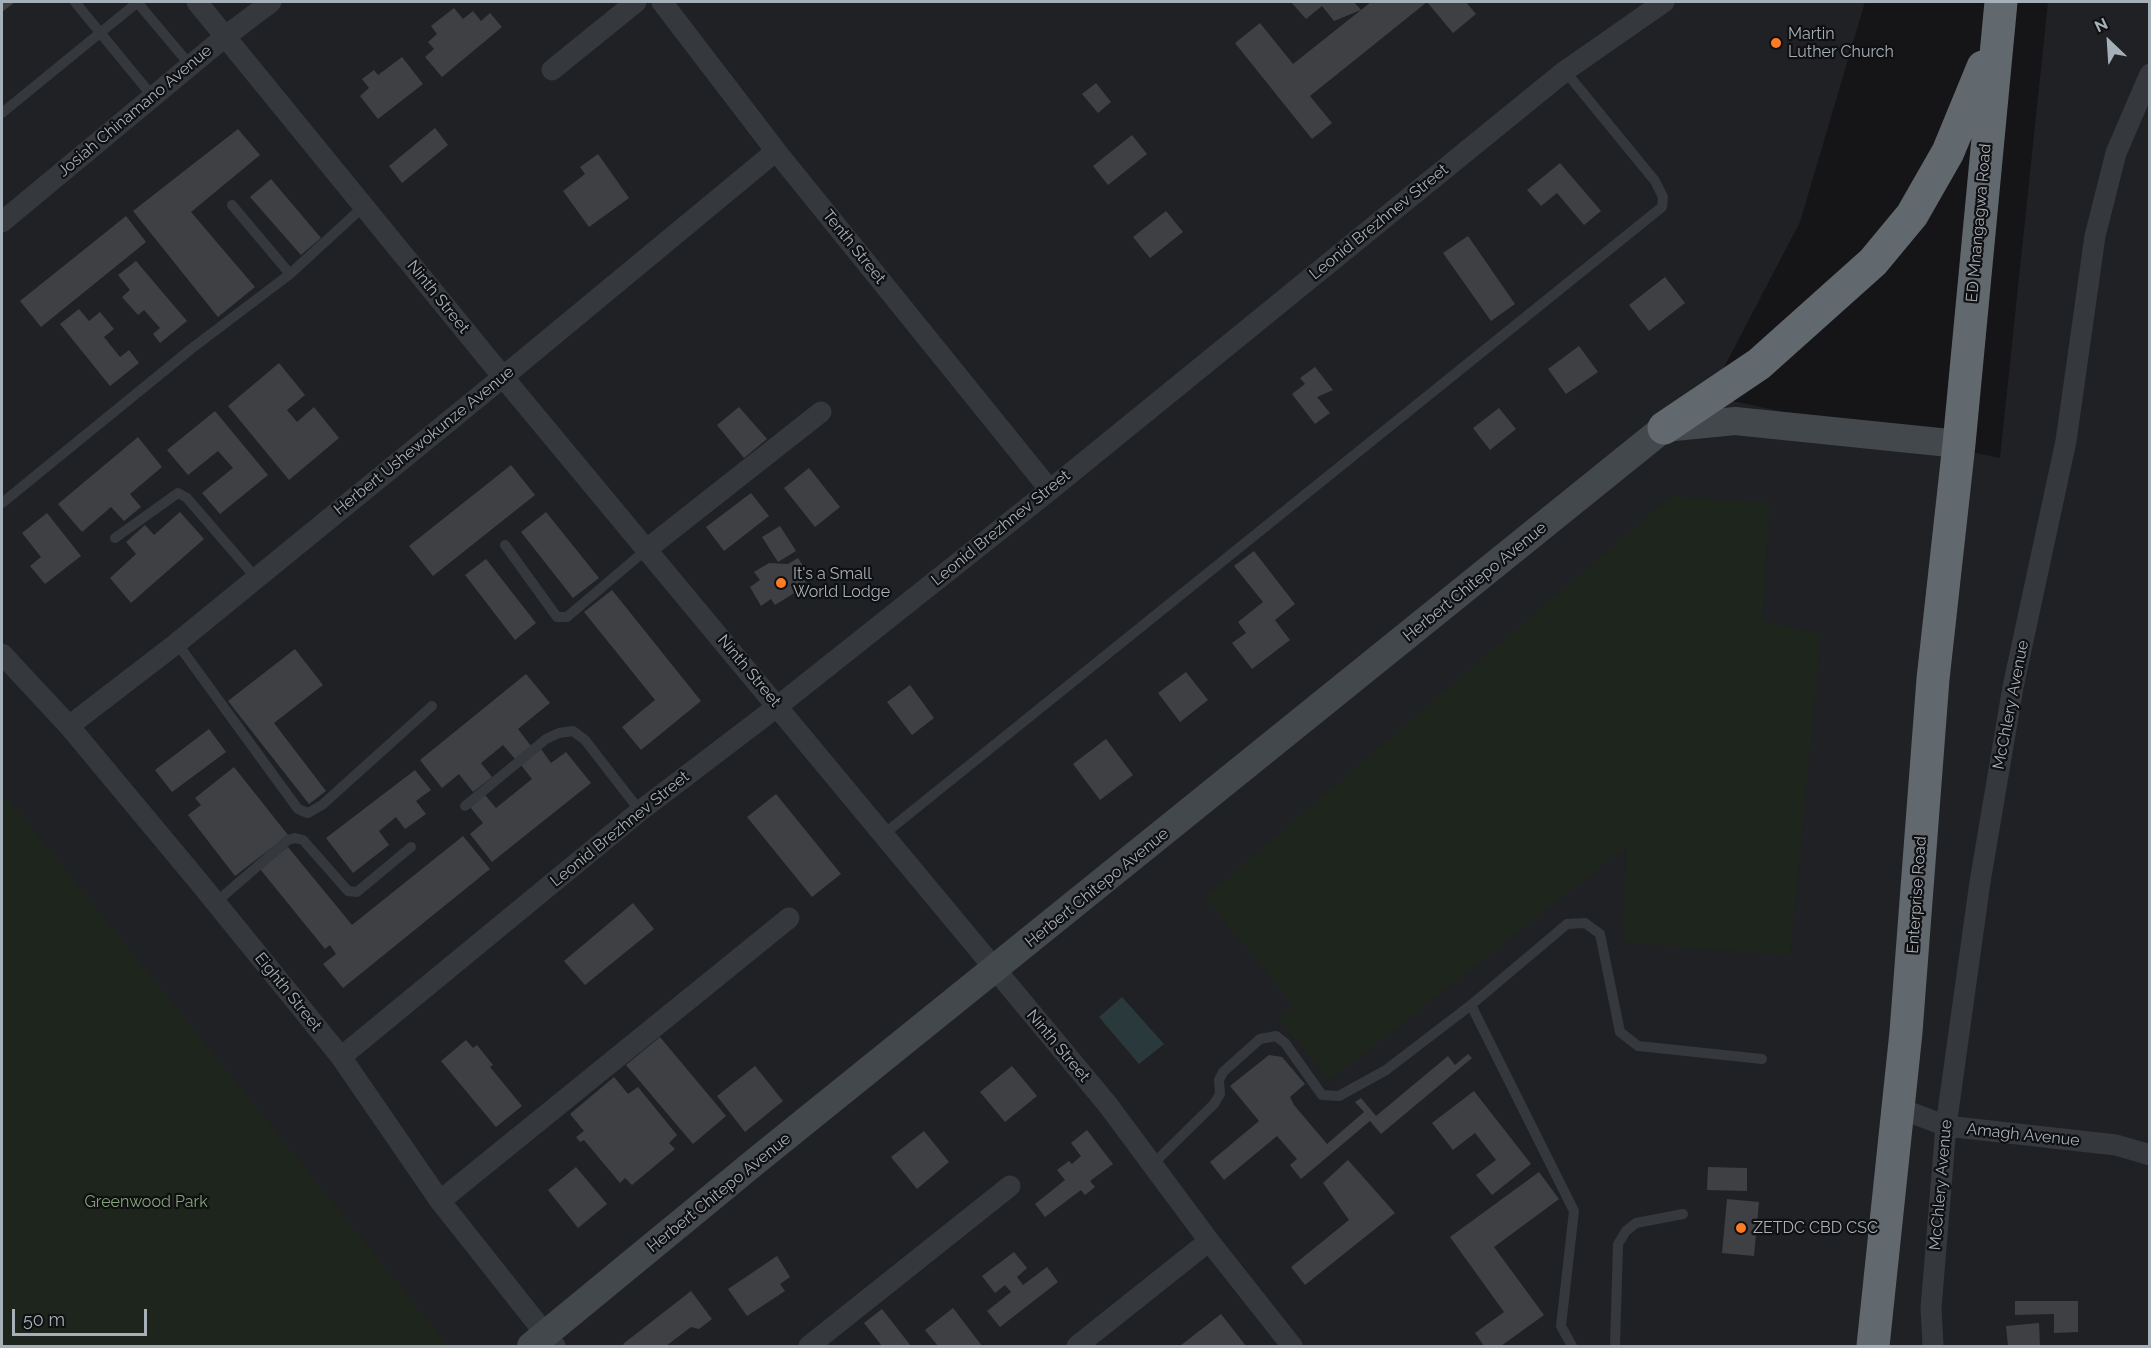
<!DOCTYPE html>
<style>
body{margin:0}
#map{position:relative;width:2151px;height:1348px;overflow:hidden;background:#151517;font-family:Raleway,sans-serif}
canvas{display:block}
.frame{position:absolute;inset:0;border:3px solid #a5b0b8;pointer-events:none}
.north{position:absolute;left:2079px;top:12px;width:60px;height:60px;-webkit-text-stroke:4px #101012;paint-order:stroke;rotate:335deg;font-size:16px;font-weight:700;line-height:24px;text-align:center;color:#a5b0b8}
.north::after{content:'';display:block;margin:auto;width:21px;height:27px;background:#a5b0b8;clip-path:polygon(50% 0,100% 100%,50% 72%,0 100%)}
.scale{position:absolute;left:12px;top:1309px;width:135px;height:27px;box-sizing:border-box;border:3px solid #a5b0b8;border-top:0;padding-left:8px;font-size:18px;line-height:21px;white-space:nowrap;color:#a5b0b8;-webkit-text-stroke:4px #101012;paint-order:stroke}
</style>
<div id="map">
<canvas width="2151" height="1348"></canvas>
<div class="frame"></div>
<div class="north">N</div>
<div class="scale">50 m</div>
</div>
<script>
const ctx = document.querySelector('canvas').getContext('2d');
ctx.lineJoin = 'round';
function paint(path, color) { ctx.fillStyle = color; ctx.fill(path, 'evenodd'); }
const poly = rows => new Path2D(rows.map(r => 'M' + r).join(''));
function strokePath(path, color, width, dash) { ctx.strokeStyle = color; ctx.lineWidth = width; ctx.lineCap = dash ? 'butt' : 'round'; ctx.setLineDash(dash || []); ctx.stroke(path); }
function drawText(font, color, halo, rows, align = 'center') {
  ctx.font = font + ' Raleway,sans-serif'; ctx.lineWidth = 4.5; ctx.setLineDash([]); ctx.textBaseline = 'middle'; ctx.strokeStyle = halo; ctx.fillStyle = color; for (const [text, x, y, turn = 0] of rows) {
    ctx.save(); ctx.translate(x, y); ctx.rotate((+turn || 0) * Math.PI / 180); ctx.textAlign = isNaN(turn) ? turn : align; if (halo) ctx.strokeText(text, 0, 0); ctx.fillText(text, 0, 0); ctx.restore();
  }
}
paint(poly([
 [2,2,1865,2,1800,222,1709,396,2000,458,2048,2,2149,2,2149,1346,2,1346]
]), '#202124');
paint(poly([
 [1672,496,1770,503,1762,620,1821,635,1790,956,1623,942,1626,847,1330,1080,1279,1019,1295,1007,1205,897],
 [2,791,448,1346,2,1346]
]), '#1d251c');
paint(poly([
 [1122,997,1164,1044,1139,1064,1099,1017]
]), '#29393c');
paint(poly([
 [2,2,15,2,2,12],
 [1291,2,1354,2,1361,10,1371,2,1466,2,1476,14,1453,33,1427,2,1310,96,1332,123,1312,139,1235,43,1260,23,1293,64,1361,10,1334,21,1322,6,1306,19],
 [454,8,463,19,473,11,481,21,490,13,502,27,442,77,425,57,434,49,428,42,437,34,431,26],
 [402,57,423,84,378,119,360,96,369,88,362,79,374,70,378,75],
 [1096,83,1111,102,1098,113,1082,94],
 [435,128,448,145,402,183,389,166],
 [238,129,260,155,191,212,255,287,218,317,133,211],
 [1132,135,1147,154,1108,185,1093,166],
 [598,154,629,198,589,227,563,191,585,174,580,167],
 [1560,163,1601,211,1584,225,1557,193,1541,206,1527,190],
 [271,179,321,238,301,255,250,197],
 [1166,211,1183,232,1150,258,1133,237],
 [126,216,146,242,41,327,20,301],
 [1468,236,1515,304,1491,321,1443,253],
 [136,261,187,321,160,343,153,334,160,328,144,310,138,315,122,297,130,290,118,275],
 [1665,277,1685,303,1649,331,1629,305],
 [79,309,89,321,100,312,114,329,104,337,120,357,129,350,139,363,110,386,60,324],
 [1579,346,1598,372,1566,394,1548,369],
 [279,363,305,395,287,410,297,422,314,407,339,438,289,480,228,406],
 [1315,367,1333,390,1317,397,1330,413,1315,424,1292,394,1305,384,1300,378],
 [739,407,767,439,744,458,717,425],
 [1499,408,1516,429,1490,450,1473,428],
 [215,411,268,475,220,514,202,493,233,468,218,451,188,475,167,450],
 [138,437,162,467,130,494,141,507,124,521,111,507,82,532,58,504],
 [511,465,535,495,433,576,409,546],
 [809,468,840,507,815,527,784,488],
 [751,493,769,516,724,551,706,527],
 [180,512,204,539,131,603,110,578,136,554,126,542,145,525,154,535],
 [546,512,599,578,573,598,521,532],
 [47,513,81,556,45,584,30,566,41,557,22,533],
 [780,526,796,551,778,562,762,537],
 [1254,551,1295,604,1275,620,1290,640,1252,669,1232,643,1246,633,1238,622,1263,602,1234,566],
 [798,558,805,569,800,572,807,585,775,605,771,599,761,606,750,587,760,580,754,572,769,563,788,564],
 [486,559,536,623,515,640,465,575],
 [612,590,701,701,641,750,622,727,655,700,584,612],
 [295,649,323,685,274,723,326,791,309,804,228,701],
 [1186,672,1208,700,1180,722,1158,693],
 [526,674,550,703,518,729,531,746,515,759,503,745,481,763,492,777,473,792,459,774,442,788,420,760],
 [910,685,934,718,912,735,887,702],
 [209,729,226,752,172,792,155,770],
 [1106,739,1133,775,1100,800,1073,764],
 [541,749,551,763,566,752,591,783,492,862,470,834,483,823,470,807,485,795,496,808,532,779,521,765],
 [234,767,288,835,235,876,188,815,201,805,195,798],
 [415,770,431,790,416,801,426,814,405,829,396,817,379,831,389,845,353,873,326,838],
 [776,794,841,874,812,897,747,817],
 [463,836,490,869,343,988,323,964,336,954,330,945,325,949,260,869,288,847,352,925],
 [633,903,654,929,585,985,564,961],
 [660,1037,726,1116,693,1144,626,1065],
 [466,1040,473,1048,477,1045,493,1065,490,1067,522,1106,496,1127,441,1061],
 [1468,1054,1472,1058,1381,1134,1370,1121,1301,1179,1290,1165,1297,1159,1277,1136,1224,1180,1210,1162,1259,1121,1230,1086,1269,1055,1282,1057,1305,1084,1290,1097,1294,1105,1327,1144,1364,1112,1355,1102,1361,1098,1376,1116,1448,1056,1455,1065],
 [755,1066,783,1101,745,1132,717,1096],
 [1012,1066,1037,1096,1005,1122,980,1092],
 [614,1077,628,1094,638,1087,677,1135,669,1143,675,1149,632,1185,625,1178,620,1183,584,1140,580,1142,576,1137,584,1131,570,1114],
 [1474,1091,1531,1164,1492,1195,1476,1175,1496,1160,1475,1133,1453,1150,1432,1123],
 [1087,1130,1113,1164,1090,1181,1095,1187,1085,1195,1081,1190,1045,1217,1035,1204,1065,1180,1057,1170,1069,1161,1072,1164,1081,1156,1071,1143],
 [924,1131,949,1162,917,1189,891,1157],
 [1348,1160,1395,1213,1305,1285,1291,1267,1349,1220,1323,1183],
 [576,1167,607,1204,578,1228,548,1190],
 [1708,1167,1747,1168,1747,1191,1707,1190],
 [1539,1172,1559,1199,1494,1247,1544,1315,1501,1346,1484,1346,1475,1333,1504,1312,1450,1237],
 [1727,1199,1759,1202,1754,1256,1722,1253],
 [1014,1252,1027,1268,1017,1277,1023,1285,1047,1267,1058,1282,1000,1327,987,1311,1011,1292,1005,1285,995,1293,982,1276],
 [777,1256,790,1277,780,1284,785,1291,747,1316,728,1289],
 [691,1291,712,1319,699,1329,691,1327,666,1346,625,1346,623,1344],
 [2015,1301,2078,1301,2078,1332,2054,1333,2054,1314,2015,1315],
 [953,1308,982,1346,938,1346,925,1330],
 [882,1309,911,1346,882,1346,864,1323],
 [1221,1314,1246,1346,1180,1346],
 [2039,1323,2040,1346,2008,1346,2006,1326]
]), '#3e4044');
strokePath(poly([
 [75,2,153,97],
 [137,2,190,65],
 [2,113,138,2],
 [232,205,290,274],
 [2,503,191,349,290,274,364,206],
 [115,538,178,493,187,498,256,578],
 [505,545,557,617,567,617,647,549],
 [177,643,298,809,308,813,322,805,432,706],
 [465,806,546,739,559,733,573,731,585,740,640,811],
 [884,834,1662,207,1663,197,1655,181,1565,71],
 [215,903,288,840,295,838,303,840,348,891,357,892,411,847],
 [1471,1005,1574,1211,1561,1326,1572,1346],
 [1152,1165,1214,1104,1220,1094,1219,1080,1223,1072,1260,1039,1276,1036,1285,1043,1322,1095,1339,1096,1386,1070,1471,1005,1567,924,1585,923,1600,934,1620,1032,1638,1046,1762,1059],
 [1615,1346,1618,1244,1626,1231,1636,1223,1683,1214]
]), '#35383c', 10);
strokePath(poly([
 [197,2,503,377,1108,1105,1209,1241,1292,1346],
 [662,2,776,151,1050,490],
 [552,70,636,2],
 [2,222,226,36,271,2],
 [647,549,821,412],
 [2,654,69,726,199,882,341,1057,440,1201,555,1346],
 [69,726,177,643,503,377,776,151],
 [341,1057,640,811,778,706,1050,490,1565,71,1664,2],
 [1899,1108,1946,1126,2116,1145,2150,1155],
 [440,1201,789,918],
 [809,1346,1010,1186],
 [1077,1346,1209,1241],
 [1933,1346,1931,1308,1946,1126,1980,882,2013,687,2066,441,2095,236,2116,153,2150,74]
]), '#35383c', 21);
strokePath(poly([
 [531,1346,756,1161,1664,428,1735,421,1959,444]
]), '#43484c', 28);
strokePath(poly([
 [1664,428,1759,364,1873,262,1912,215,1948,152,1983,67],
 [1873,1346,1906,1032,1933,679,1959,444,2001,2]
]), '#61686e', 33);
for (const [x, y, r, color] of [
 [1776,43,6,"#ff7b24"],
 [781,583,6,"#ff7b24"],
 [1741,1228,6,"#ff7b24"]
]) { const dot = new Path2D(); dot.arc(x, y, r, 0, 2 * Math.PI); ctx.fillStyle = color; ctx.fill(dot); strokePath(dot, '#101012', 2); }
drawText('16px', '#a5b0b8', '#101012', [
 ["Martin",1788,34],
 ["Luther Church",1788,52],
 ["It's a Small",793,574],
 ["World Lodge",793,592],
 ["ZETDC CBD CSC",1753,1228]
], 'left');
drawText('16px', '#a5b0b8', '#101012', [
 ["Josiah Chinamano Avenue",135,111,-40],
 ["Leonid Brezhnev Street",1379,222,-39],
 ["ED Mnangagwa Road",1979,223,-85],
 ["Tenth Street",854,247,51],
 ["Ninth Street",438,297,51],
 ["Herbert Ushewokunze Avenue",424,441,-39],
 ["Leonid Brezhnev Street",1001,528,-39],
 ["Herbert Chitepo Avenue",1475,582,-39],
 ["Ninth Street",749,671,50],
 ["McChlery Avenue",2011,705,-79],
 ["Leonid Brezhnev Street",620,829,-39],
 ["Herbert Chitepo Avenue",1097,888,-39],
 ["Enterprise Road",1917,895,-86],
 ["Eighth Street",288,992,51],
 ["Ninth Street",1058,1046,50],
 ["Amagh Avenue",2023,1135,6],
 ["McChlery Avenue",1941,1185,-85],
 ["Herbert Chitepo Avenue",719,1193,-39]
]);
drawText('16px', '#83a57a', '#101012', [
 ["Greenwood Park",146,1202]
]);
</script>
